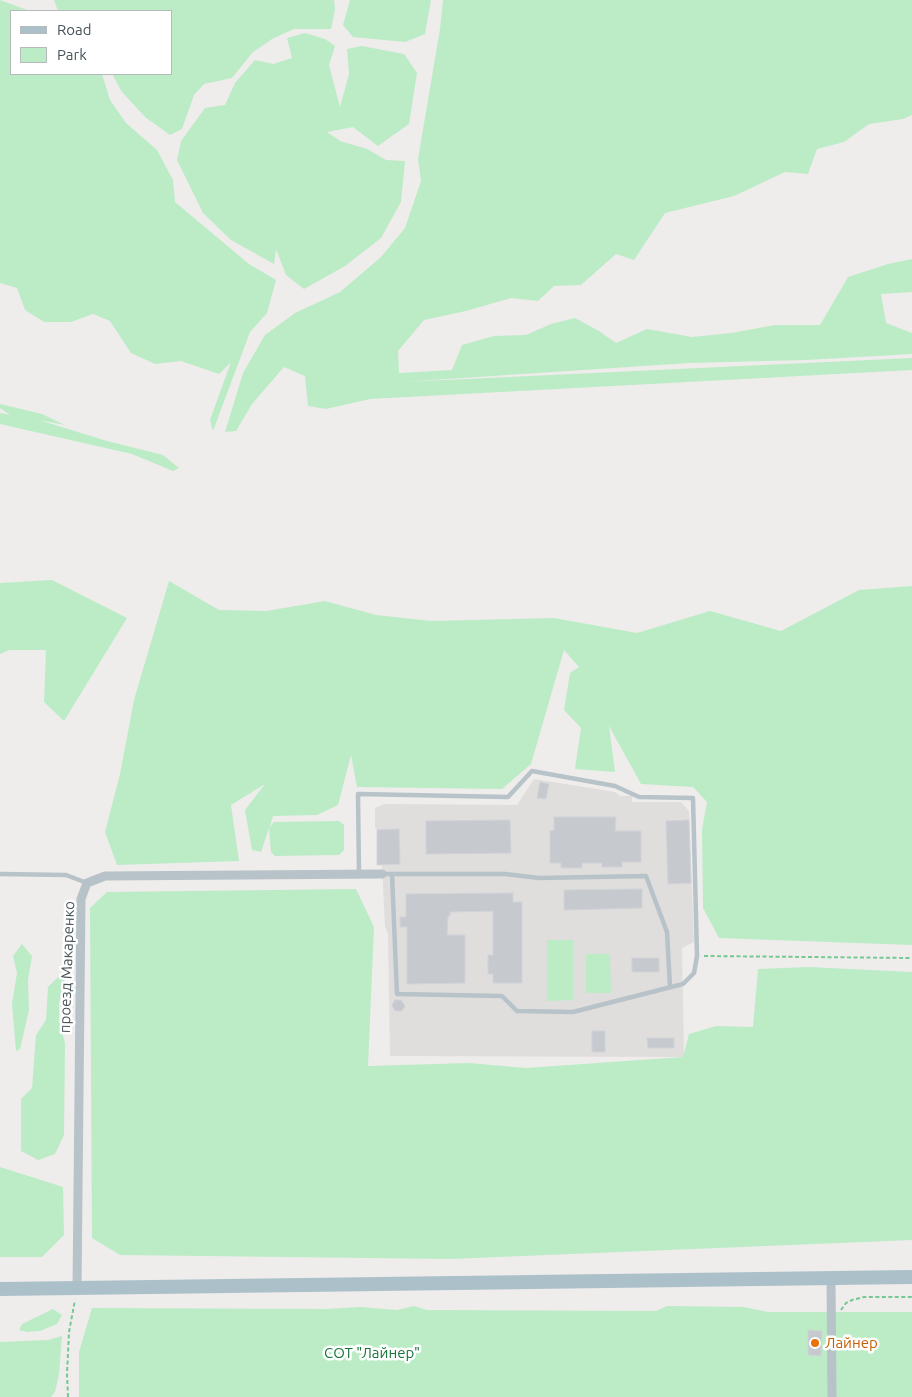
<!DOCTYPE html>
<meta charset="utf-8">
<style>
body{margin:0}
#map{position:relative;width:912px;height:1397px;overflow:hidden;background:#efecec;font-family:Ubuntu,sans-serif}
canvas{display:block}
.legend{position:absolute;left:10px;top:10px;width:162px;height:65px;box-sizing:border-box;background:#fff;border:1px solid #b5babc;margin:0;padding:6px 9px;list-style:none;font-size:15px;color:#455258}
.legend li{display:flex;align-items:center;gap:10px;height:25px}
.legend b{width:25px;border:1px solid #b5babc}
</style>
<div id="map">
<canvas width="912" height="1397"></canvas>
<ul class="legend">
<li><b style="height:6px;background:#acc0ca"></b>Road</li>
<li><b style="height:14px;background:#bbecc6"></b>Park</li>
</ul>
</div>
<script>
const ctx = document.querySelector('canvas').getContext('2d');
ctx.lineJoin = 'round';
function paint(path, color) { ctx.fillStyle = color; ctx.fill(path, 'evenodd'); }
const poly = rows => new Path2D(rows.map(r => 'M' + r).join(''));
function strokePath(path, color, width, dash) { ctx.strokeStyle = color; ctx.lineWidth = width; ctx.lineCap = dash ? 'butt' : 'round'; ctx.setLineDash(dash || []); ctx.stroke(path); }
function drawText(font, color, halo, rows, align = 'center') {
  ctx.font = font + ' Ubuntu,sans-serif'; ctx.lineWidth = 5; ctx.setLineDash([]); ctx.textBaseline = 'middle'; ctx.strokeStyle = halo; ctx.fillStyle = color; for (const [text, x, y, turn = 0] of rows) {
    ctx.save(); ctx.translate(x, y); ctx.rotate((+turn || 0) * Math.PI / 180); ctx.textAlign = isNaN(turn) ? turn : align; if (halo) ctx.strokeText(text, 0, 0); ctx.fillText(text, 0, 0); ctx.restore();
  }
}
paint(poly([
 [534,779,615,792,620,796,632,796,632,802,681,802,689,811,694,942,682,948,684,1057,390,1056,388,934,385,927,382,865,377,865,377,830,375,827,375,808,384,804,517,805]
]), '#e0dddd');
paint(poly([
 [0,0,30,11,11,11,11,74,102,74,110,100,126,123,157,150,173,180,175,202,249,264,276,280,267,313,250,332,213,431,210,420,231,362,219,374,181,361,155,364,131,353,110,321,93,314,71,322,44,322,25,310,17,288,0,283],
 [54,0,334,0,335,9,331,29,294,29,272,39,253,52,232,78,204,84,194,95,182,129,170,135,145,117,122,92,112,74,171,74,171,11,58,11],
 [350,0,431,0,425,34,405,42,353,37,343,25],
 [443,0,912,0,912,115,903,119,869,124,844,142,817,149,808,174,785,172,734,196,665,213,634,260,616,254,581,285,554,286,538,301,511,298,466,311,424,320,398,351,399,373,452,370,462,345,494,336,526,335,551,324,575,318,599,331,616,343,647,329,692,337,731,333,775,325,820,325,848,277,888,264,912,259,912,292,881,294,886,323,912,333,912,354,806,360,689,363,402,382,912,358,912,370,370,399,326,409,308,406,305,376,284,367,252,404,236,431,225,432,243,373,265,335,295,313,340,292,381,257,405,228,421,181,418,159,440,29],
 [305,33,325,39,335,46,329,65,340,107,349,74,347,49,362,46,404,54,417,73,409,124,378,146,353,127,327,132,340,141,367,149,386,160,405,161,401,202,381,238,345,266,304,289,286,275,276,249,274,264,231,240,203,213,177,160,181,141,205,108,225,105,235,83,255,60,273,64,292,58,287,38],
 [0,404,42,414,65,425,39,420,107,441,163,455,179,468,173,471,132,454,0,424,0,413,10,415,0,408],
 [52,580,127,618,64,721,44,702,46,650,9,650,0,654,0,583],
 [169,581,219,610,266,611,325,601,376,615,431,621,554,618,637,633,710,611,781,631,859,590,912,586,912,945,719,938,703,908,702,830,707,802,693,787,641,784,609,726,615,772,575,769,581,728,564,710,570,673,579,667,564,650,531,764,502,789,357,787,351,755,338,805,317,815,273,816,270,827,274,822,339,821,344,825,344,850,339,855,275,856,271,852,269,828,261,852,252,850,245,810,265,784,231,805,239,861,117,865,105,832,120,774,134,700],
 [356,889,374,927,368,1066,469,1063,526,1068,683,1057,689,1034,716,1026,753,1027,758,969,809,967,912,972,912,1240,450,1259,120,1255,92,1238,90,908,107,892],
 [547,940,573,940,573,1000,547,1001],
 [22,944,32,956,28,980,29,1010,20,1049,16,1051,12,1004,17,973,13,956],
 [586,954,610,954,611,993,586,993],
 [61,974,65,979,59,1004,59,1021,65,1043,64,1135,55,1154,38,1160,21,1151,21,1099,32,1088,36,1035,46,1020,48,987],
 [0,1167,63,1187,64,1235,42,1257,0,1257],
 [414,1306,427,1310,656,1311,667,1306,744,1307,768,1312,912,1312,912,1397,79,1397,79,1352,92,1308,326,1309,360,1307,397,1310],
 [53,1309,62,1315,57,1324,40,1331,27,1332,19,1330,22,1324],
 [62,1336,59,1374,55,1392,51,1397,0,1397,0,1342,48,1340]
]), '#bbecc6');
const building = poly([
 [540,782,549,784,546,799,537,798,540,782],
 [554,817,616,817,615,831,641,831,641,862,622,862,622,867,602,867,602,863,582,863,582,868,561,868,561,863,550,863,550,831,554,830,554,817],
 [510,820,511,853,426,854,426,821,510,820],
 [689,820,691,883,668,884,666,821,689,820],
 [399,829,400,864,377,865,377,830,399,829],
 [642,889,642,908,564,910,564,890,642,889],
 [513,893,513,902,522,902,522,983,493,983,493,974,488,974,488,955,493,955,493,911,450,912,450,916,448,916,447,935,465,935,465,983,407,984,407,927,400,927,400,917,406,917,406,894,513,893],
 [632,958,659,958,659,972,632,972,632,958],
 [395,1000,401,1000,405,1006,402,1011,395,1011,392,1005,395,1000],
 [592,1031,605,1031,605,1052,592,1052,592,1031],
 [647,1038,674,1038,674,1048,648,1048,647,1038],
 [808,1330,822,1331,821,1356,808,1355,808,1330]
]);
paint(building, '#c6cacf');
strokePath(building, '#d0d3d7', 1);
strokePath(poly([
 [704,956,912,958],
 [841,1310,846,1303,852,1300,864,1297,912,1297],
 [68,1397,67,1374,69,1332,75,1300]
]), '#74c892', 2, [4, 2.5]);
strokePath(poly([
 [0,874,66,875,87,883],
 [359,874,358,794,508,797,532,771,615,786,639,797,693,798,697,956,694,973,683,984,573,1012,517,1011,502,996,397,994,392,874],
 [382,874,505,874,539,878,646,876,667,932,670,987]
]), '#b7c3c8', 4.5);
strokePath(poly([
 [831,1279,832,1397],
 [77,1288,81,899,87,883,105,876,382,874]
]), '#b7c3c8', 9);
strokePath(poly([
 [0,1289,912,1277]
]), '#acc0ca', 14);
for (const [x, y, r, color] of [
 [815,1343,5,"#e8710a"]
]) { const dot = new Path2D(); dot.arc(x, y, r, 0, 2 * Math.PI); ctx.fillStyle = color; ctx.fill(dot); strokePath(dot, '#fff', 2); }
drawText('15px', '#455258', '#fff', [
 ["проезд Макаренко",67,967,-88]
]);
drawText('15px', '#c56008', '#fff', [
 ["Лайнер",825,1343]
], 'left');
drawText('15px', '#1a753a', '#fff', [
 ["СОТ \"Лайнер\"",372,1353]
]);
</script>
